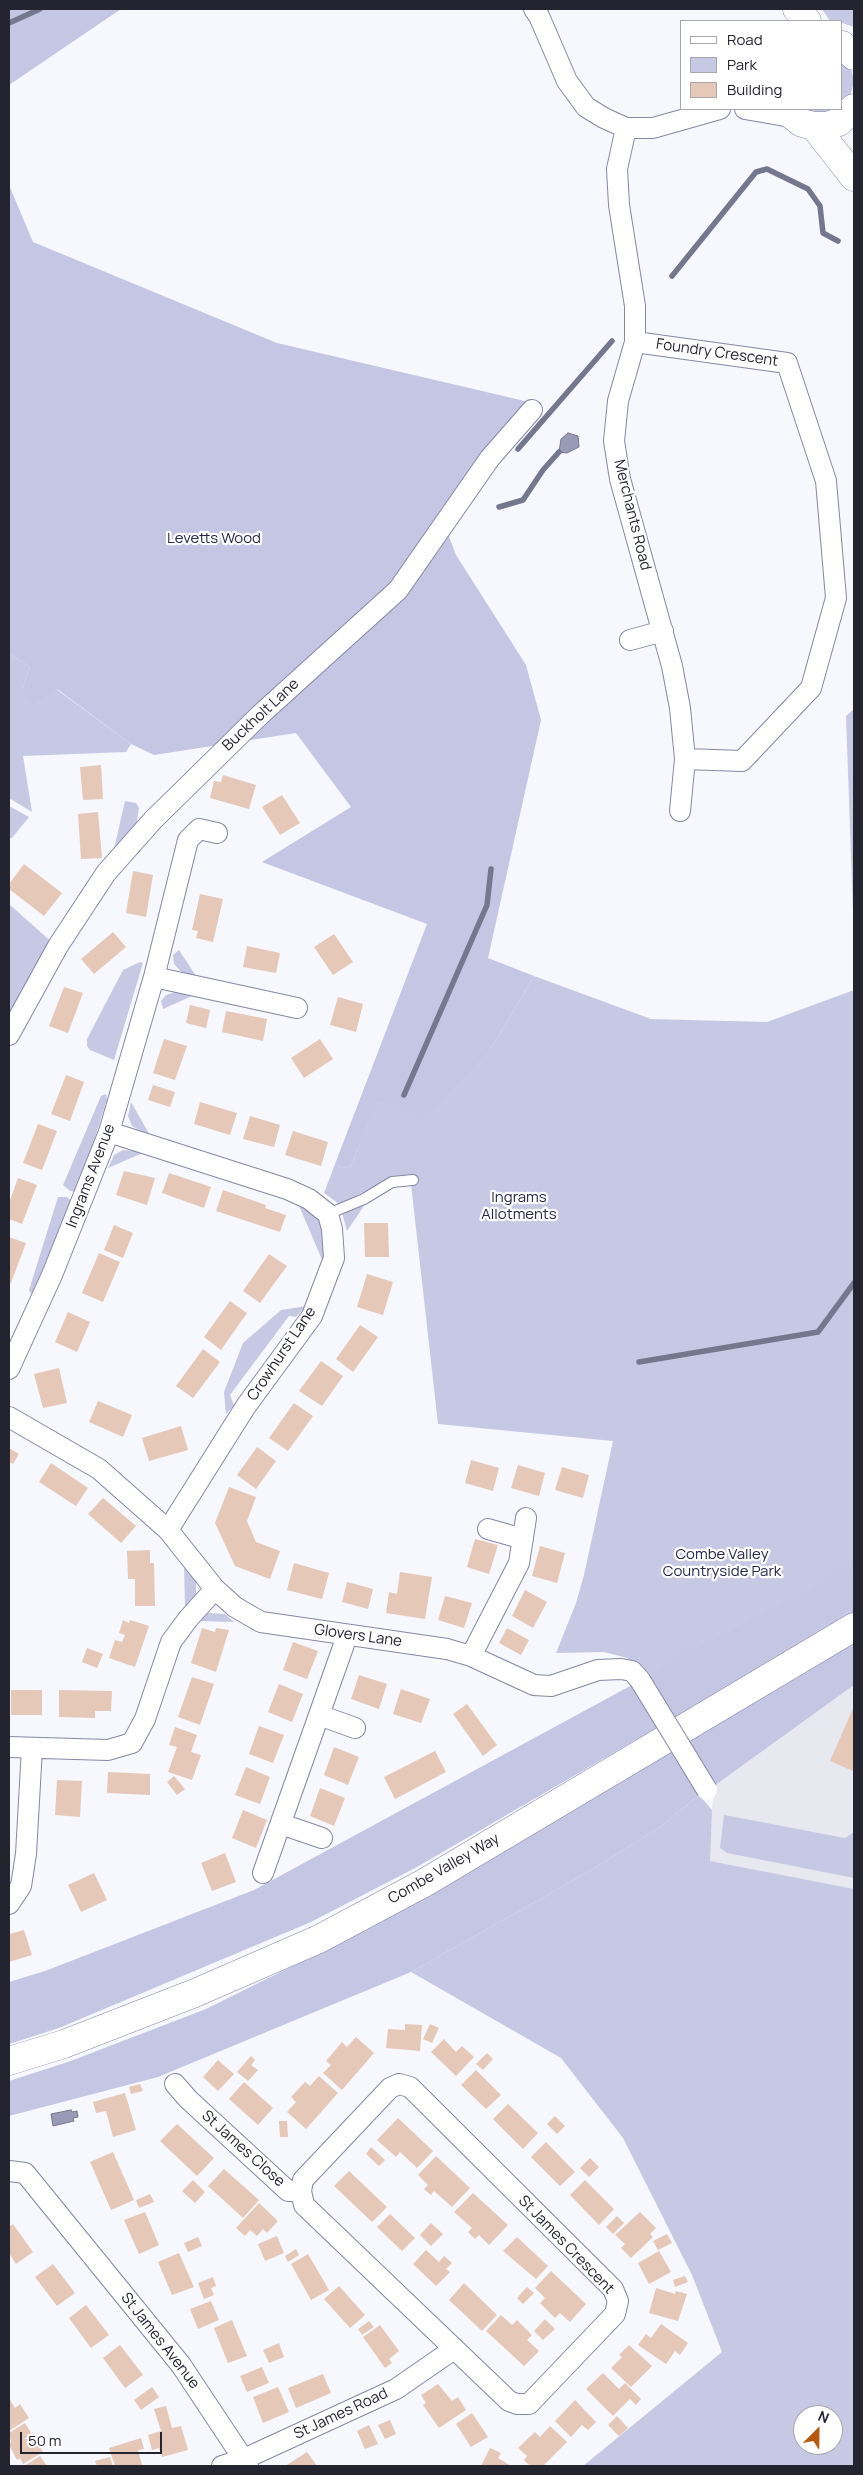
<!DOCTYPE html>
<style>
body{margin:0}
#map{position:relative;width:863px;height:2475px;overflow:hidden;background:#f7f7fe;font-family:Manrope,sans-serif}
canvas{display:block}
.frame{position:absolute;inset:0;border:10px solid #242431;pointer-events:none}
.legend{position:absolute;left:680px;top:20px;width:162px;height:90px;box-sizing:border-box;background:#fff;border:1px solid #a7a7ad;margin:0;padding:6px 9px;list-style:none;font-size:15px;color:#242431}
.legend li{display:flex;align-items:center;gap:10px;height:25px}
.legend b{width:25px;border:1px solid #a7a7ad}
.north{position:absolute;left:793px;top:2405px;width:50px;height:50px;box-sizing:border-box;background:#fff;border:1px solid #a7a7ad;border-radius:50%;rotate:23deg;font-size:14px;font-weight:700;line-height:20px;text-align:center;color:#242431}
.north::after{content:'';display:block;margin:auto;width:18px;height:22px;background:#b7590d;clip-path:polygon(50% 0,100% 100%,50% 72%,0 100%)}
.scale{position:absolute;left:20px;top:2432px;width:142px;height:22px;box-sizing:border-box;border:2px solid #242431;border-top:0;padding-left:6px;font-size:15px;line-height:18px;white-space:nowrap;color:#242431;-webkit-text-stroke:4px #fff;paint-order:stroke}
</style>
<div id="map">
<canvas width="863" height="2475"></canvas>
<div class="frame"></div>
<ul class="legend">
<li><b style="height:6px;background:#fff"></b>Road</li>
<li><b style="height:14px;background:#c7c9e4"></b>Park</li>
<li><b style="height:14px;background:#e5c8b8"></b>Building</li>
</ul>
<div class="north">N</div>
<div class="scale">50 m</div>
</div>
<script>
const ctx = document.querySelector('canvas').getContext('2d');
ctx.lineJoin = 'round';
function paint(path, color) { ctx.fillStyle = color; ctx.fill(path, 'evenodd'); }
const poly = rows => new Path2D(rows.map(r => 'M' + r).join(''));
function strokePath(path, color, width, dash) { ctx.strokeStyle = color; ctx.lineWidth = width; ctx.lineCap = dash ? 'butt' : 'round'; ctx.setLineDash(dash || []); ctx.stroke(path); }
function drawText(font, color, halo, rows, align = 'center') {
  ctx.font = font + ' Manrope,sans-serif'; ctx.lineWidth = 4.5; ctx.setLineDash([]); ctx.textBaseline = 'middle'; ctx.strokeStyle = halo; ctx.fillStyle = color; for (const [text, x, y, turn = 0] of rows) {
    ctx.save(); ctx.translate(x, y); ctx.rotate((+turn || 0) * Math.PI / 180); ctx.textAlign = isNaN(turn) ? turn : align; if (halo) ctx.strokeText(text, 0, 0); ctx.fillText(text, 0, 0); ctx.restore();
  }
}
paint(poly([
 [854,1685,854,2044,654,1930,712,1810,714,1786]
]), '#e8e8f1');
paint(poly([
 [822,9,854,9,854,27,842,23,842,21,830,21],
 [842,57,852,72,854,82,848,103,840,111,821,118,811,117,796,109,842,109],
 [9,654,30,667,22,691,56,689,131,744,126,752,23,756,32,812,9,798],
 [854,709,854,941,846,716],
 [125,801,136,803,139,808,135,834,112,858],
 [9,806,29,817,12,838,9,838],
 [9,904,54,944,9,1023],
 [179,950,196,976,184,975,174,964,173,955],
 [140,962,143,963,114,1060,90,1050,87,1046,87,1039,123,970],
 [534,976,651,1019,767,1022,854,990,854,1642,687,1742,638,1666,627,1658,604,1652,556,1653,576,1603,584,1575,613,1441,438,1424,411,1184,415,1176,393,1178,339,1204,324,1193,335,1164,342,1168,351,1166,376,1100,491,1048],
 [181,990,192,993,192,996,163,1009,161,1001,166,995],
 [106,1094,107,1099,78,1192,70,1191,63,1185,101,1096],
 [131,1102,151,1137,132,1126,128,1116],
 [123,1150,145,1152,108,1168,114,1155],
 [58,1197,67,1197,74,1203,35,1292,31,1294,29,1290],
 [297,1201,323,1219,327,1253,323,1262],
 [366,1203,347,1231,342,1213],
 [306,1306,296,1317,289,1316,230,1395,234,1405,226,1414,224,1392,243,1343,281,1310],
 [184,1565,196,1580,196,1597,185,1609],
 [207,1613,225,1614,234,1622,198,1621],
 [699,1795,712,1810,710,1861,854,1889,854,2466,583,2466,722,2352,692,2275,623,2138,561,2058,411,1972,586,1873,660,1827],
 [803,2415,833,2415,833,2445,803,2445],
 [724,1815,845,1838,854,1832,854,1878,727,1853,720,1848]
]), '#c7c9e4');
paint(poly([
 [9,9,121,9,9,85],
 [9,185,33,242,277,343,529,402,440,513,456,555,526,665,541,720,488,958,534,976,491,1048,428,1115,376,1101,351,1166,342,1168,335,1164,427,924,262,862,351,807,296,733,154,755,131,744,57,689,33,704,22,691,30,667,9,654],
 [854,1566,854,1606,673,1718,647,1675],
 [854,1642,854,1685,714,1786,687,1742],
 [632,1685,658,1727,417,1867,311,1922,59,2028,9,2044,9,1982,45,1971,254,1890],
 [672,1751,699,1795,660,1827,586,1873,411,1972,158,2077,9,2116,9,2081,68,2062,206,2009,327,1949]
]), '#c4c6e3');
const water = poly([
 [568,433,578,436,579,447,567,453,559,452,561,439,568,433],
 [71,2110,72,2112,77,2111,78,2117,73,2118,74,2121,53,2126,51,2114,71,2110]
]);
paint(water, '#989ab6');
strokePath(water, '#75778e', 1);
strokePath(poly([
 [9,23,40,9],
 [672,276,756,172,767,169,808,189,820,206,823,233,838,241],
 [518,449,612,341],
 [499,507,523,500,543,470,559,452],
 [404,1095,487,905,491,869],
 [639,1362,818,1332,854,1283]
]), '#75778e', 5.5);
paint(poly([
 [101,765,103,799,83,800,80,767],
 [223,775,256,785,249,809,210,798,214,781,221,782],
 [282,795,300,823,280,835,262,807],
 [98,812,102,858,81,859,78,814],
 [24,864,62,893,44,916,9,889,9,884],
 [133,871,153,875,146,917,126,913],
 [200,894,223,899,213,942,196,938,198,931,192,930],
 [113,932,126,947,94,974,81,959],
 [334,934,353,962,333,975,314,947],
 [247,946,280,953,276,973,243,967],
 [64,987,83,993,68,1033,49,1026],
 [338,997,363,1004,356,1032,330,1025],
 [190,1005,210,1010,206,1028,186,1023],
 [226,1011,267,1019,263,1041,222,1032],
 [164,1039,187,1046,175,1080,153,1073],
 [320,1039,333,1059,304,1078,291,1058],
 [66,1075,84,1082,70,1121,51,1114],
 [153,1085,175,1092,170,1107,148,1100],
 [200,1102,237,1113,230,1135,194,1124],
 [250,1116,280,1125,274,1147,243,1139],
 [38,1124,57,1131,42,1170,23,1163],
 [293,1131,328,1142,321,1166,285,1155],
 [124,1171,155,1178,147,1205,116,1195],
 [169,1173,211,1187,204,1208,162,1193],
 [18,1178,37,1185,22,1224,9,1219,9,1203],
 [223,1190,266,1205,265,1208,286,1215,280,1232,216,1211],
 [364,1223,388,1223,389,1257,365,1257],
 [114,1225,133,1233,123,1258,104,1250],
 [9,1237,26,1243,11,1283,9,1282],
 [99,1253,120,1262,103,1302,82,1293],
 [269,1254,287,1266,260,1303,243,1291],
 [367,1274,393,1282,383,1315,357,1307],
 [230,1301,247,1313,221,1350,204,1337],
 [68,1312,90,1322,77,1352,55,1342],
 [360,1325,378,1337,353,1372,336,1359],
 [203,1349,220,1362,193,1398,176,1386],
 [321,1361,343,1376,322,1406,299,1391],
 [59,1368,67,1403,43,1408,34,1374],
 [98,1401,132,1415,123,1437,89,1422],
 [294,1403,313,1416,288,1451,269,1438],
 [181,1426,188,1450,149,1461,142,1438],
 [257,1447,276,1461,256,1489,237,1475],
 [9,1448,19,1454,13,1464,9,1462],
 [471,1460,499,1468,493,1491,465,1483],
 [51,1463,88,1488,76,1506,39,1482],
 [518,1465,545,1473,539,1496,511,1488],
 [562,1467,589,1475,583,1498,555,1490],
 [229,1487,256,1497,247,1521,256,1542,280,1551,270,1579,235,1566,215,1523],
 [103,1498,136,1526,121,1543,88,1514],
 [475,1539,498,1545,489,1574,467,1567],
 [540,1546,565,1553,557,1583,532,1576],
 [150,1550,150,1563,154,1563,155,1606,135,1606,135,1579,128,1579,127,1551],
 [294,1563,329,1573,322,1599,287,1590],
 [400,1572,432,1577,425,1619,386,1613,389,1592,397,1594],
 [347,1582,373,1589,368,1609,342,1602],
 [525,1590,547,1602,533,1628,512,1616],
 [445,1596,472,1603,464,1628,438,1620],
 [123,1620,129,1623,130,1620,149,1626,135,1667,109,1658,115,1640,122,1642,125,1635,119,1633],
 [202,1628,215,1632,216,1628,229,1630,216,1672,191,1663],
 [507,1628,529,1640,521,1655,499,1643],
 [293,1642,318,1651,307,1679,283,1670],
 [87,1648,103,1654,97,1668,82,1662],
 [359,1675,387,1684,379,1709,351,1699],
 [192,1677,214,1684,200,1725,178,1717],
 [279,1684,303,1694,292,1722,268,1712],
 [401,1689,430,1699,421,1723,393,1714],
 [11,1690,42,1690,42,1715,11,1715],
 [59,1690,112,1691,111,1711,95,1711,95,1718,59,1717],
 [467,1704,497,1745,483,1756,453,1714],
 [854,1706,854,1767,853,1771,830,1761],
 [259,1726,284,1735,273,1763,249,1754],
 [175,1727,197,1735,191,1752,201,1755,192,1780,168,1772,177,1747,169,1745],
 [334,1747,359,1757,348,1785,324,1775],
 [435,1751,446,1772,395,1799,384,1777],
 [246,1767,270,1777,260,1804,235,1795],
 [108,1772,150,1774,150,1795,107,1793],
 [174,1776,185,1789,177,1795,167,1782],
 [57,1780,82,1781,80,1817,55,1815],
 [320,1788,345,1798,334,1826,310,1816],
 [243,1810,267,1820,256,1848,232,1838],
 [225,1853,236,1882,212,1891,201,1863],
 [94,1873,107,1900,81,1912,68,1885],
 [24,1930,32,1955,9,1962,9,1934],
 [405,2024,422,2025,420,2051,386,2048,388,2029,405,2030],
 [430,2024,439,2028,432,2043,423,2039],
 [356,2037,374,2053,342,2090,323,2073,331,2065,326,2061,342,2042,347,2047],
 [444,2039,456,2052,462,2046,474,2057,456,2076,431,2052],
 [487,2053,493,2059,483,2070,476,2064],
 [251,2056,255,2060,251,2065,258,2070,248,2081,237,2072],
 [218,2060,234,2074,218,2091,203,2077],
 [476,2070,501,2095,486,2109,461,2085],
 [319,2076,338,2093,306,2129,287,2112,296,2102,291,2097,305,2082,310,2086],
 [244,2082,273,2108,258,2125,229,2099],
 [140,2084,143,2091,131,2094,129,2087],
 [125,2093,136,2130,113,2137,106,2111,96,2113,93,2102],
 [508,2104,538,2133,523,2149,493,2119],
 [555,2116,565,2126,557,2134,547,2124],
 [398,2118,433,2151,417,2168,400,2152,396,2157,377,2140],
 [279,2121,287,2121,288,2137,280,2137],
 [177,2124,214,2158,197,2176,160,2141],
 [546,2142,575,2172,560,2186,531,2157],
 [371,2147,385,2160,379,2166,366,2154],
 [113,2152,134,2200,111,2210,90,2162],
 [436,2156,470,2188,452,2207,434,2191,431,2195,424,2189,428,2185,418,2175],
 [590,2158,599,2167,589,2177,580,2168],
 [224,2169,259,2200,243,2218,208,2186],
 [349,2171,387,2207,372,2222,334,2186],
 [193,2180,205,2192,195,2203,182,2191],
 [585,2180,614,2209,599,2225,570,2195],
 [473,2193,508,2225,489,2245,479,2235,475,2239,468,2232,472,2228,454,2212],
 [150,2194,154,2202,139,2208,136,2200],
 [259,2203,278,2221,267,2233,263,2229,257,2236,250,2230,245,2236,236,2228],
 [145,2212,159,2245,139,2254,124,2220],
 [640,2212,656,2228,650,2234,653,2237,631,2258,621,2248,625,2244,615,2235],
 [390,2214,415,2238,402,2251,377,2227],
 [617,2216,624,2223,613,2234,606,2227],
 [431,2223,443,2234,431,2246,420,2235],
 [13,2224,33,2252,16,2264,9,2253,9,2227],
 [667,2234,672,2243,658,2250,653,2241],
 [277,2236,284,2253,265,2261,258,2244],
 [198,2237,202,2246,188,2252,184,2243],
 [517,2237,548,2266,536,2279,503,2251],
 [296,2249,299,2255,288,2262,285,2256],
 [426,2250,439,2262,444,2256,452,2263,446,2269,450,2272,436,2286,413,2264],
 [659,2251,671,2272,649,2284,638,2263],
 [179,2253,194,2287,172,2295,158,2262],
 [308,2254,329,2290,311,2300,291,2264],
 [53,2264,75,2293,57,2306,35,2277],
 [551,2271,586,2304,570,2322,560,2313,555,2318,540,2303,545,2298,535,2288],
 [685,2276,688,2282,675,2287,673,2280],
 [213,2277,216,2286,211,2288,214,2295,204,2299,198,2283],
 [464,2283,497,2315,482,2331,449,2300],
 [339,2286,365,2315,350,2328,324,2299],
 [527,2287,534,2293,523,2304,517,2298],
 [656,2288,675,2294,676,2291,687,2294,678,2321,649,2313],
 [211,2301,219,2320,198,2329,190,2309],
 [86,2305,109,2335,91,2348,69,2318],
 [501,2315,512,2325,517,2320,532,2335,527,2340,539,2351,524,2366,486,2331],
 [545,2319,555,2329,543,2340,534,2331],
 [232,2320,247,2356,228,2363,214,2328],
 [369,2321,374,2327,362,2335,358,2329],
 [661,2324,688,2343,680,2355,675,2351,666,2364,638,2345,646,2334,651,2338],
 [380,2325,399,2351,389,2359,392,2363,385,2368,363,2337],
 [279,2343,284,2357,269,2363,263,2350],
 [120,2345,143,2375,125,2388,103,2358],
 [629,2345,652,2366,631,2387,611,2368,622,2357,619,2355],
 [262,2367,269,2383,247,2392,240,2376],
 [603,2373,619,2389,625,2383,641,2399,636,2405,630,2399,613,2416,586,2389],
 [323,2374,331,2393,296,2408,288,2388],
 [438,2384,452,2401,458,2397,466,2410,439,2428,423,2405,426,2403,421,2395],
 [152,2387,159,2397,141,2410,134,2400],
 [278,2387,289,2412,263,2423,253,2397],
 [9,2398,15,2408,20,2404,29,2418,9,2431],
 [575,2400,596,2422,588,2430,582,2425,571,2437,555,2421],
 [166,2406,172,2428,181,2426,188,2450,162,2457,159,2448,152,2450,148,2435,161,2431,154,2409],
 [472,2413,488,2437,471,2447,456,2424],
 [617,2416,628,2428,619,2436,608,2425],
 [390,2420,396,2434,385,2439,378,2425],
 [25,2423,43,2452,23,2464,20,2458,17,2460,9,2445,11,2442,9,2433],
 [369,2425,378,2444,365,2449,357,2431],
 [550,2426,567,2442,543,2466,530,2466,524,2460,527,2456,518,2448,535,2432,540,2437],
 [141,2438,144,2449,138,2450,142,2465,115,2466,109,2448],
 [490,2448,501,2453,498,2458,511,2466,481,2466],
 [307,2452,317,2466,285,2466],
 [40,2456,47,2466,24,2466],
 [110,2457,113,2466,97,2466,95,2461]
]), '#e5c8b8');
const service = poly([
 [328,1214,364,1199,392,1182,413,1180]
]);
const minor = poly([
 [534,9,539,16,567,81,586,107,604,118,626,128,653,128,720,109],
 [745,109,791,117],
 [626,128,617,169,619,205,635,306,635,342,618,401,614,441,620,479,672,666,680,708,685,759,680,811],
 [635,342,787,363,826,481,836,598,811,688,742,761,685,759],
 [630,640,663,631],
 [154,977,297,1008],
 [9,1035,58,946,106,873,153,820,261,714,398,590,490,458,532,410],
 [109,1132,287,1189,309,1199,328,1214,332,1229,334,1258,312,1316,246,1406,168,1530],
 [9,1369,52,1275,109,1132,154,977,188,840,199,829,217,833],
 [9,1417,99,1469,168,1530,215,1589,235,1607,261,1622,447,1649,471,1656,534,1685,551,1686,598,1670,621,1669,632,1671,640,1680],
 [488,1529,523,1539],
 [471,1656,519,1563,526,1518],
 [319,1715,355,1728],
 [9,1747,108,1750,132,1743,145,1719,171,1642,188,1619,215,1589],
 [281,1824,322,1838],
 [263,1873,347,1636],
 [9,1904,21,1886,26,1854,32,1748],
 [175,2084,188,2099,288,2191,301,2191],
 [399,2084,410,2087,613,2289,618,2301,615,2314,529,2404,517,2404,509,2401,304,2205,301,2191,303,2180,390,2088,399,2084],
 [9,2171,25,2173,181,2365,248,2466],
 [222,2466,244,2459,396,2389,454,2349]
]);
const primary = poly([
 [797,9,807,21],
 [842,45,854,56],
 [784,109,802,123,814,126,827,126,839,122,854,108],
 [814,126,854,177],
 [9,2061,64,2044,195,1993,319,1939,424,1883,854,1627]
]);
strokePath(service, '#8587a6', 12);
strokePath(minor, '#8587a6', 22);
strokePath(primary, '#8587a6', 29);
strokePath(service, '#fff', 10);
strokePath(minor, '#fff', 20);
strokePath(primary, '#fff', 28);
const minorBridge = poly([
 [640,1680,707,1790]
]);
strokePath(minorBridge, '#8587a6', 22, []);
strokePath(minorBridge, '#fff', 20);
drawText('15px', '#242431', '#fff', [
 ["Foundry Crescent",717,353,8],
 ["Merchants Road",632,515,76],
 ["Buckholt Lane",261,715,-43],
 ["Ingrams Avenue",91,1176,-69],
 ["Crowhurst Lane",282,1354,-56],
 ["Glovers Lane",358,1636,8],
 ["Combe Valley Way",444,1869,-30],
 ["St James Close",243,2149,42],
 ["St James Crescent",566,2245,46],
 ["St James Avenue",160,2341,52],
 ["St James Road",341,2414,-25]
]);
drawText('15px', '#27264d', '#fff', [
 ["Levetts Wood",214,539],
 ["Ingrams",519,1198],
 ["Allotments",519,1215],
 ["Combe Valley",722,1555],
 ["Countryside Park",722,1572]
]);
</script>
